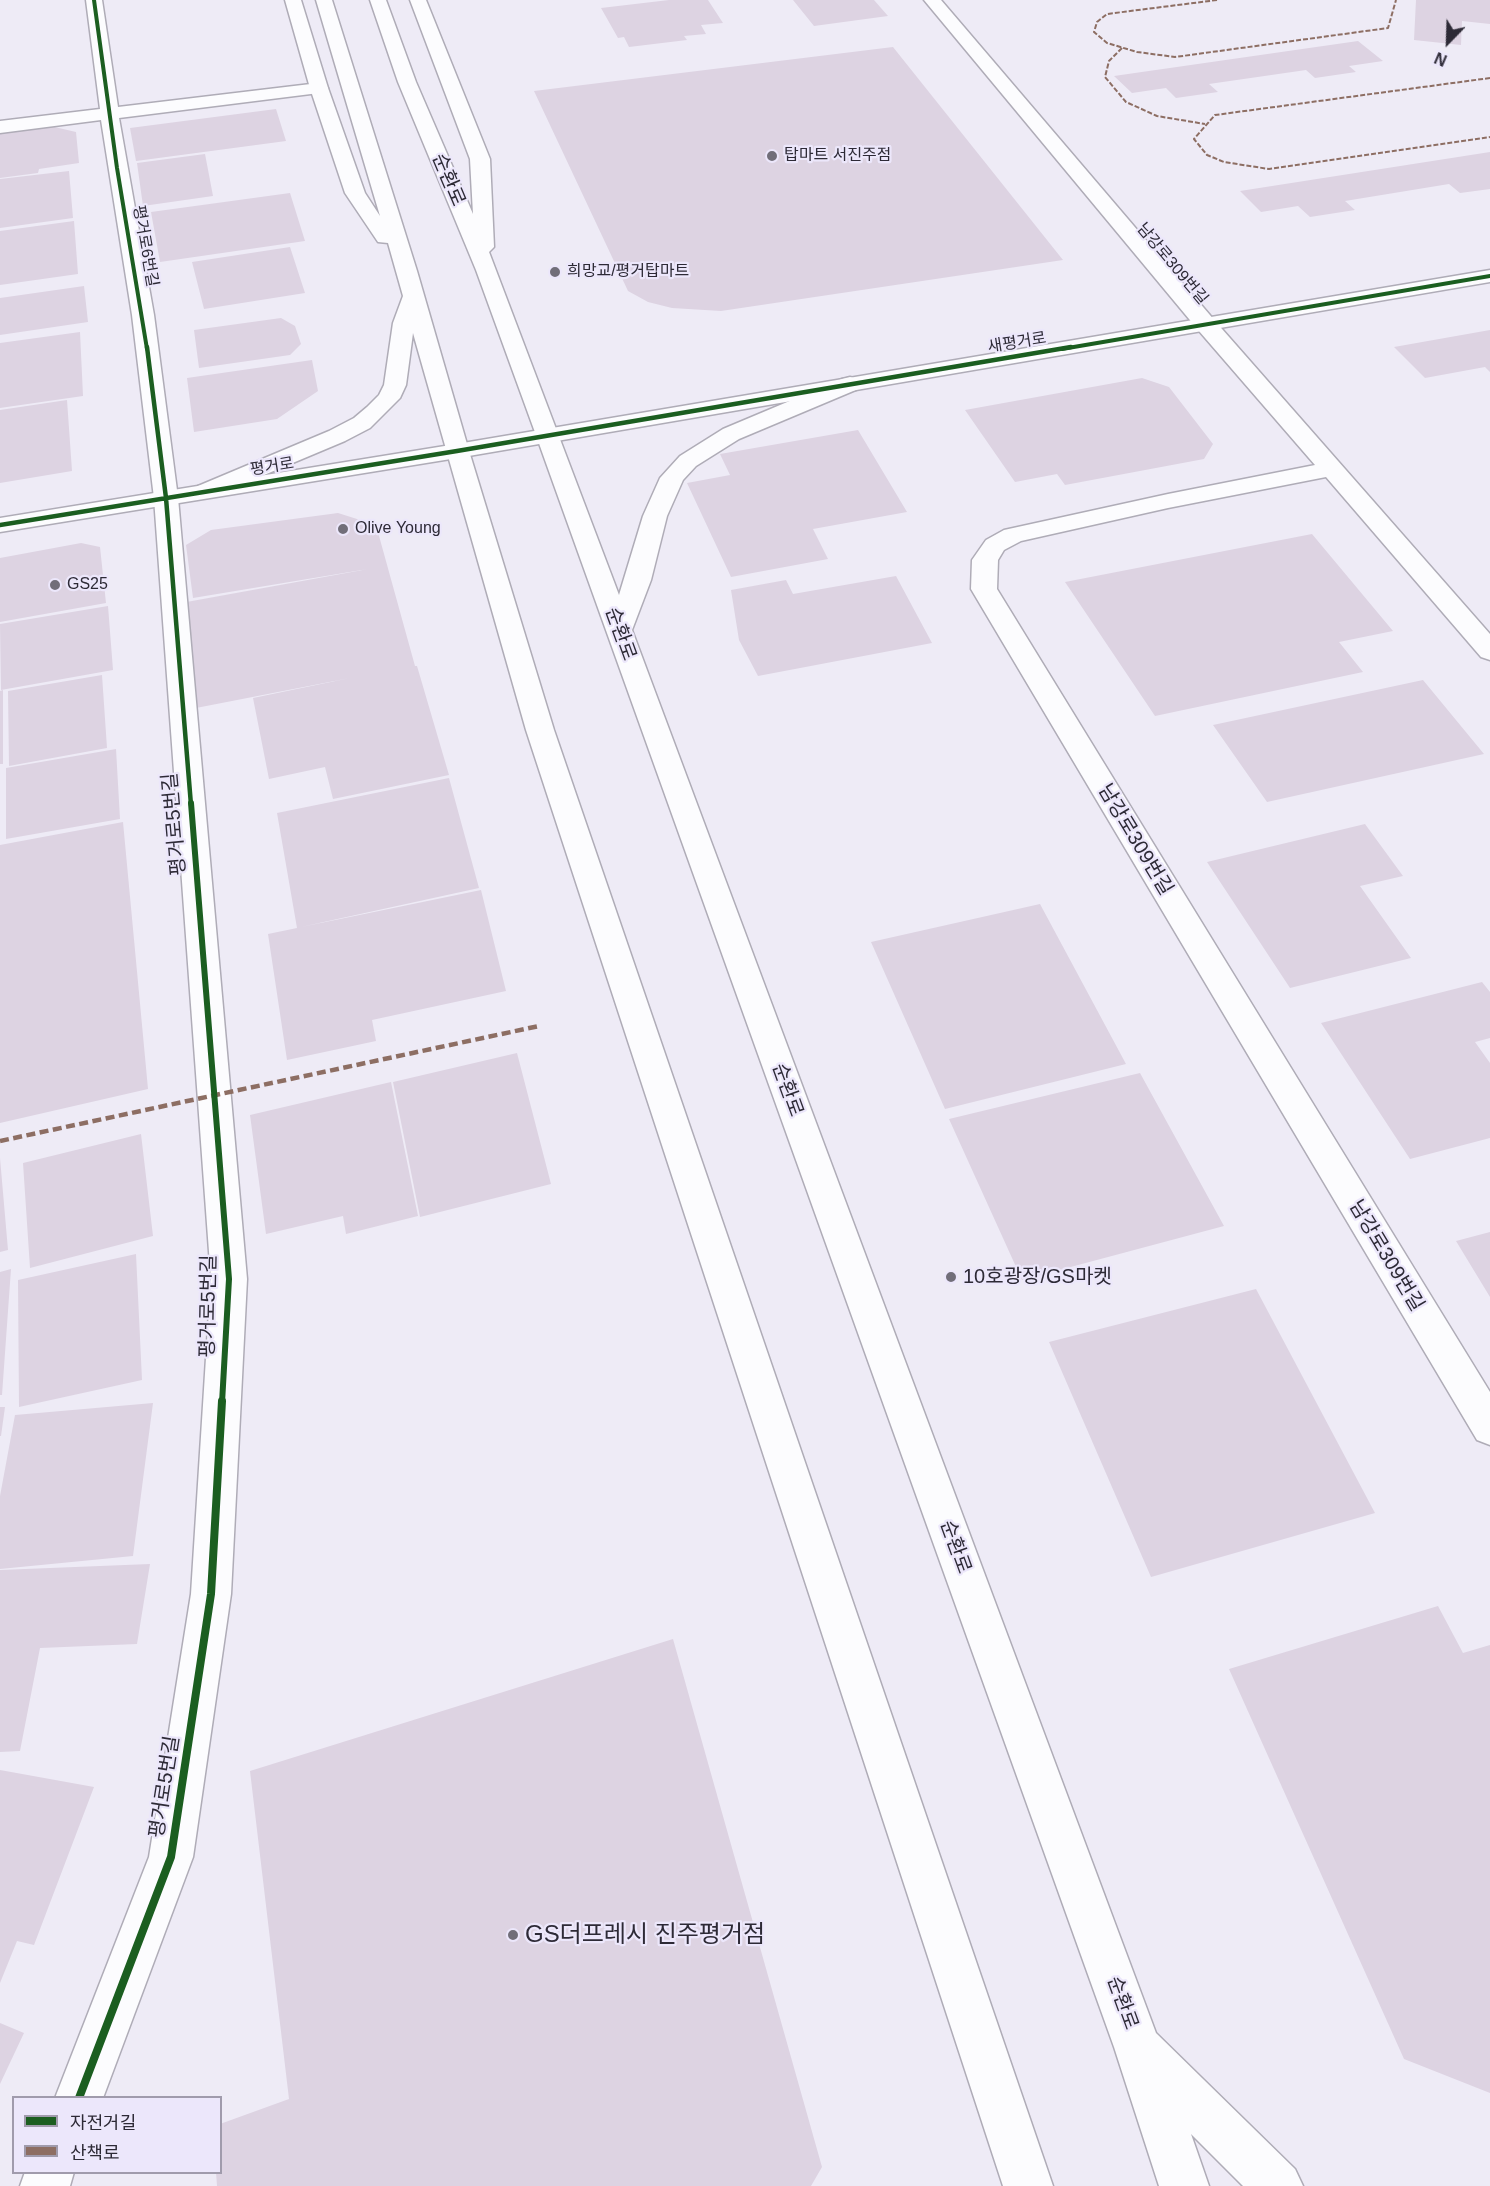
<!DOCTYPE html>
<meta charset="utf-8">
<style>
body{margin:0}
#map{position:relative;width:1490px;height:2186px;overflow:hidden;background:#eeebf6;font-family:Helvetica,"Noto Sans KR",sans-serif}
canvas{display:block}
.legend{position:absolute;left:12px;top:2096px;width:210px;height:78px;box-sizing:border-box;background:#ece7fb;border:2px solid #a09bac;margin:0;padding:8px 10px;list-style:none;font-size:18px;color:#2d2a36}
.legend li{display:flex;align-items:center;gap:12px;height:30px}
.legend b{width:30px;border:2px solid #a09bac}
.north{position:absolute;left:1418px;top:12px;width:60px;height:60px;-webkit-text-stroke:4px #ece7fb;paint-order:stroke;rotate:203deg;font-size:16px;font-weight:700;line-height:24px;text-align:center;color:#2d2a36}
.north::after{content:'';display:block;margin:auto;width:21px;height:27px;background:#2d2a36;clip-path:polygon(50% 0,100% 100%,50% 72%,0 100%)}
</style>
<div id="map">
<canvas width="1490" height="2186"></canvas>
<ul class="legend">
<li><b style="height:8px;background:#1b5e20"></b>자전거길</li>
<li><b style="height:8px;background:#8d6e63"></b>산책로</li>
</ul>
<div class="north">N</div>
</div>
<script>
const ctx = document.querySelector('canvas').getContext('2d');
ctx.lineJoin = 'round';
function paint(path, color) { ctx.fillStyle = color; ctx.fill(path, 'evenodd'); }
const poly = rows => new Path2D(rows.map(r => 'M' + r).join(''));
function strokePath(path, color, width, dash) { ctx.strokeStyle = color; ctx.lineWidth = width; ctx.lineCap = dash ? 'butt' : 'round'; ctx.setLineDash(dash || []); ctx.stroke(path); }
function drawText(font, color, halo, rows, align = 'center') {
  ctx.font = font + ' Helvetica,"Noto Sans KR",sans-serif'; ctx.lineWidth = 4.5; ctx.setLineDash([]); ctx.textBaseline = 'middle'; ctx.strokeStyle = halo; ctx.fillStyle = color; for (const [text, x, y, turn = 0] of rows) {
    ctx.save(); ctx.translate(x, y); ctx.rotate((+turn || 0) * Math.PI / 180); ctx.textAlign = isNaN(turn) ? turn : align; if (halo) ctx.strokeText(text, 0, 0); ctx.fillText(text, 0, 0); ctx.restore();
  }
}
paint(poly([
 [669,0,708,0,723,23,701,25,706,34,684,36,687,40,629,47,624,37,618,38,601,8],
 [793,0,874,0,888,16,814,26],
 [1416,0,1490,0,1490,24,1462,21,1461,45,1414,40],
 [1358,41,1383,61,1349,66,1356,72,1315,78,1306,70,1209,84,1218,92,1176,98,1166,88,1132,93,1114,76],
 [893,47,1063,260,721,311,672,308,648,302,628,291,534,91],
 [276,109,286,141,136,161,130,128],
 [46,125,76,132,79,163,39,169,38,173,0,178,0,131],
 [1490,152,1490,189,1460,193,1449,184,1345,201,1355,210,1310,217,1298,206,1261,212,1240,191],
 [205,154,213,196,143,206,137,163],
 [69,171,73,218,0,228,0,179],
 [290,193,305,241,160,262,151,212],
 [74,221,78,274,0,285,0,231],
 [290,247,305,293,204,309,192,262],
 [84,286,88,322,0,335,0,298],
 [281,318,295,326,301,344,290,355,199,368,194,330],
 [1490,330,1490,372,1485,367,1425,378,1394,347],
 [80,332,83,396,0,408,0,343],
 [312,360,318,391,277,419,194,432,187,378],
 [1142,378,1169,387,1213,444,1204,459,1065,485,1057,474,1015,482,965,410],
 [67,400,72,471,0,483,0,410],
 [858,430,907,512,813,529,828,559,731,577,687,483,730,475,720,454],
 [338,513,376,525,415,666,417,666,449,775,333,799,325,767,269,779,253,698,350,678,196,708,181,603,368,569,193,598,186,545,211,530],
 [1312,534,1393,631,1339,642,1363,672,1155,716,1065,582],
 [81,543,100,547,106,603,0,622,0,558],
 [896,576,932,643,758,676,739,640,731,590,786,580,793,594],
 [108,606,113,670,1,690,0,624],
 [102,675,107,748,9,766,8,691],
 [1423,680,1484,754,1267,802,1213,725],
 [3,690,3,764,0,764,0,691],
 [116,749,120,819,6,839,6,768],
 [449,778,479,888,301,927,481,890,506,991,372,1020,376,1041,287,1060,268,934,297,928,277,813],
 [123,822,148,1089,0,1123,0,845],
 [1365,824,1403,876,1360,886,1411,958,1290,988,1207,862],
 [1040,904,1126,1064,945,1109,871,942],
 [1482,982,1490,992,1490,1038,1475,1042,1490,1063,1490,1138,1410,1159,1321,1023],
 [517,1053,551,1184,420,1217,393,1082],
 [1140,1073,1224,1226,1022,1280,949,1119],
 [391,1082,418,1216,346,1234,343,1216,266,1234,250,1115],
 [141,1134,153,1236,30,1268,23,1163],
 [0,1158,8,1250,0,1252],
 [1490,1232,1490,1297,1456,1241],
 [136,1254,142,1380,19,1407,18,1280],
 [11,1269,2,1395,0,1395,0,1272],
 [1256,1289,1375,1513,1151,1577,1049,1342],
 [153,1403,133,1556,0,1569,0,1496,15,1415],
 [0,1407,5,1407,1,1436,0,1436],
 [150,1564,137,1644,40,1648,20,1751,0,1752,0,1570],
 [1438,1606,1463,1653,1490,1645,1490,2093,1404,2059,1229,1669],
 [673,1639,822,2167,811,2186,217,2186,216,2172,220,2172,220,2124,289,2099,250,1771],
 [0,1770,94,1787,34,1945,17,1941,0,1983],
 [0,2023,24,2033,0,2084]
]), '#ddd3e2');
const minor = poly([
 [86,0,102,0,118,107,319,83,325,84,328,88,325,92,319,93,119,118,154,315,178,498,247,1279,231,1594,193,1857,103,2098,55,2098,149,1857,191,1594,211,1279,154,498,132,315,101,120,0,133,0,121,100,109,86,0],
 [924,0,941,0,1215,321,1490,634,1490,660,1481,657,1326,477,1168,508,1021,541,1004,550,998,560,997,589,1490,1392,1490,1445,1477,1440,971,589,972,560,986,540,1004,530,1168,494,1315,465,1199,331,924,0],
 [25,2172,74,2172,70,2186,20,2186,25,2172]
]);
const tertiary = poly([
 [1490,270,1490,282,457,458,0,532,0,518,457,444,1490,270]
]);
const primary = poly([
 [285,0,301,0,328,88,365,193,380,216,316,0,332,0,417,271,469,451,554,730,1053,2186,1003,2186,526,730,413,333,406,385,400,398,370,428,345,441,214,496,206,498,198,496,194,491,198,486,329,431,354,418,367,407,379,395,384,385,393,323,403,296,388,243,378,242,345,193,310,88,285,0],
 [370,0,386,0,416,82,473,214,470,159,410,0,426,0,490,159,494,247,489,252,619,595,643,516,660,478,680,456,723,429,842,379,850,377,858,379,861,384,858,389,739,439,696,466,683,480,667,516,651,580,632,630,1156,2033,1295,2169,1303,2186,1243,2186,1191,2134,1209,2186,1159,2186,1114,2047,536,435,476,270,398,82,370,0]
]);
strokePath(minor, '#afacb7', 3);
strokePath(tertiary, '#afacb7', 3);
strokePath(primary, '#afacb7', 3);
paint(minor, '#fcfcfe');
paint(tertiary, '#fcfcfe');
paint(primary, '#fcfcfe');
strokePath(poly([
 [1217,0,1107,14,1097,22,1094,32,1107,43,1137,52,1175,57,1388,28,1396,0],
 [1122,48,1109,61,1105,77,1126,102,1157,116,1205,124],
 [1490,78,1215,115,1194,139,1207,155,1224,162,1269,169,1490,137]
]), '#8d6e63', 2, [5, 2]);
strokePath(poly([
 [0,1141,539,1026]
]), '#8d6e63', 4.5, [9, 4.5]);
strokePath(poly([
 [94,0,117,168,147,349],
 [1062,349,1490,276]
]), '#1b5e20', 4);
strokePath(poly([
 [147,347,166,498,191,805],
 [0,525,457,451,1071,347]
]), '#1b5e20', 4.5);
strokePath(poly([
 [191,803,229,1279,222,1403]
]), '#1b5e20', 6);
strokePath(poly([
 [79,2098,171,1857,211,1594,222,1401]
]), '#1b5e20', 8);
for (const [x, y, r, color] of [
 [772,156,6,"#716e79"],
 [555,272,6,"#716e79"],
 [343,529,6,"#716e79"],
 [55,585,6,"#716e79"],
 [951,1277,6,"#716e79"],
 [513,1935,6,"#716e79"]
]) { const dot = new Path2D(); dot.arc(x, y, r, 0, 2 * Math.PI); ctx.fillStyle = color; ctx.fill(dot); strokePath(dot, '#ece7fb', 2); }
drawText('16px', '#2d2a36', '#ece7fb', [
 ["탑마트 서진주점",784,156],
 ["희망교/평거탑마트",567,272],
 ["Olive Young",355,529],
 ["GS25",67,585]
], 'left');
drawText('16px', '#2d2a36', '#ece7fb', [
 ["평거로6번길",145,246,80],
 ["남강로309번길",1172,264,50],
 ["새평거로",1017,343,-9],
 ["평거로",272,467,-9]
]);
drawText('20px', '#2d2a36', '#ece7fb', [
 ["순환로",448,180,67],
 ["순환로",620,634,70],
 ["평거로5번길",175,824,-95],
 ["남강로309번길",1135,840,59],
 ["순환로",787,1090,70],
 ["남강로309번길",1386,1256,59],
 ["평거로5번길",209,1306,-89],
 ["순환로",955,1547,70],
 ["평거로5번길",165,1787,-81],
 ["순환로",1122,2003,70]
]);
drawText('20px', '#2d2a36', '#ece7fb', [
 ["10호광장/GS마켓",963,1277]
], 'left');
drawText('24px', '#2d2a36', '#ece7fb', [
 ["GS더프레시 진주평거점",525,1935]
], 'left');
</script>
